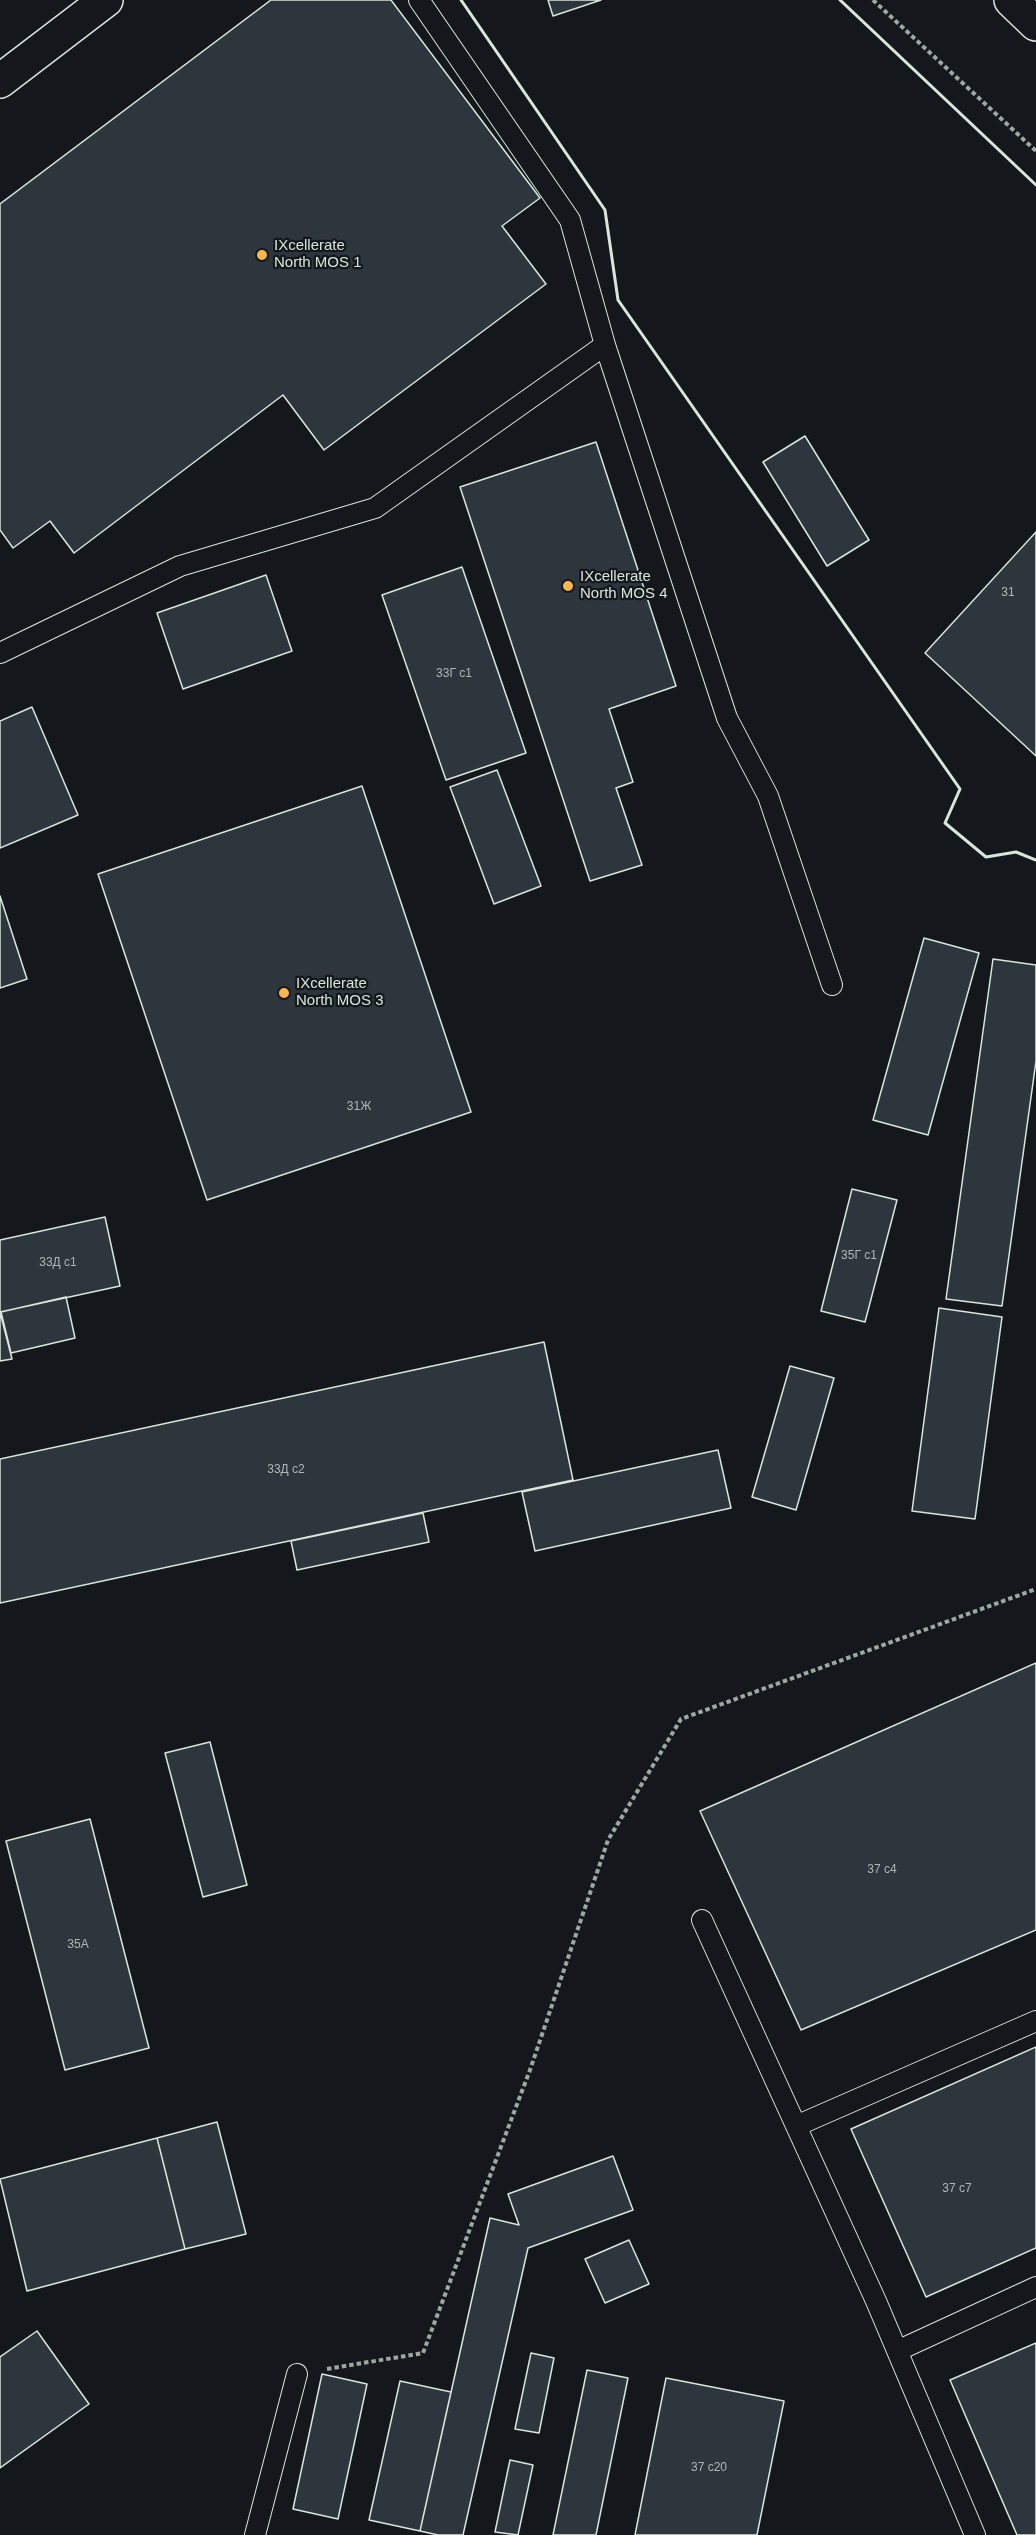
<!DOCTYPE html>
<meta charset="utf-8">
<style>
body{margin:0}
canvas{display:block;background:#14181c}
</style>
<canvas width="1036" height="2535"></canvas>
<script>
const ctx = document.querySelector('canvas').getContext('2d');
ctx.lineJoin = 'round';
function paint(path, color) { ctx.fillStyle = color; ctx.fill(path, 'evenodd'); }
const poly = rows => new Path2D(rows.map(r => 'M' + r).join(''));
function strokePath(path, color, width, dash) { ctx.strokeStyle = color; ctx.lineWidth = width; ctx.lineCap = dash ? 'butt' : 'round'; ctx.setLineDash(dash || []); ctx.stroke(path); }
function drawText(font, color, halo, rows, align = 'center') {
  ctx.font = font + ' Helvetica,sans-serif'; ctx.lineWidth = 4.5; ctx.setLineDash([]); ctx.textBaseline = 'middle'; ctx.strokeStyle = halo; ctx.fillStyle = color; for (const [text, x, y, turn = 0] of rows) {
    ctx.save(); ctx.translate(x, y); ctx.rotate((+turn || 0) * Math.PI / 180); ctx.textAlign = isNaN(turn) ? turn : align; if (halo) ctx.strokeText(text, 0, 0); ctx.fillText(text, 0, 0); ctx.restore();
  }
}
const building = poly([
 [271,0,391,0,540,198,502,226,546,284,324,450,283,395,74,553,50,521,13,548,0,530,0,204,271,0],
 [548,0,601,0,553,16,548,0],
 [805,436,869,540,827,566,763,462,805,436],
 [596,442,676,686,609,709,633,782,616,788,642,865,590,881,460,487,596,442],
 [1036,532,1036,756,925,653,1036,532],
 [462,567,526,753,446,780,382,595,462,567],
 [266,575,292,651,183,689,157,613,266,575],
 [32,707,78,815,0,848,0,721,32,707],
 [497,770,541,886,494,904,450,787,497,770],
 [362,786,471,1112,207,1200,98,874,362,786],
 [0,896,27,979,0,988,0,896],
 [924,938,979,953,928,1135,873,1120,924,938],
 [993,959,1036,965,1036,1061,1002,1306,946,1299,993,959],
 [852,1189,897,1200,865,1322,821,1311,852,1189],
 [105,1217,120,1286,0,1312,0,1240,105,1217],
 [66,1297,75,1338,11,1353,1,1312,66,1297],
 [939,1308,1002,1317,975,1519,912,1511,939,1308],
 [0,1312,12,1359,0,1361,0,1312],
 [544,1342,573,1480,0,1603,0,1459,544,1342],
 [790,1366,834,1378,796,1510,752,1497,790,1366],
 [718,1450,731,1508,535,1551,522,1492,718,1450],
 [423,1513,429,1542,297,1570,291,1541,423,1513],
 [1036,1663,1036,1930,801,2030,700,1811,1036,1663],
 [210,1742,247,1885,203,1897,165,1753,210,1742],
 [90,1819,149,2048,65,2070,6,1841,90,1819],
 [1036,2047,1036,2248,926,2297,851,2129,1036,2047],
 [217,2122,246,2234,185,2249,157,2138,217,2122],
 [157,2138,185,2249,27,2291,0,2179,157,2138],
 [613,2156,633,2210,528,2248,463,2535,438,2535,420,2531,490,2218,519,2225,508,2194,613,2156],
 [629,2240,649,2284,605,2303,585,2259,629,2240],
 [37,2331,89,2404,0,2468,0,2357,37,2331],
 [1036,2343,1036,2535,1017,2535,950,2380,1036,2343],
 [531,2353,554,2358,539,2433,515,2429,531,2353],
 [587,2370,628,2378,596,2535,553,2535,587,2370],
 [322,2374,367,2384,338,2519,293,2509,322,2374],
 [666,2378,784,2401,757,2535,635,2535,666,2378],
 [400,2381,451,2392,420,2531,369,2520,400,2381],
 [510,2460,533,2465,518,2535,495,2532,510,2460]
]);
paint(building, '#2c363c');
strokePath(building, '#d8e6dc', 1.5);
const lane = poly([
 [419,0,570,220,605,345,727,718,768,796,832,985],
 [0,653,180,566,375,508,605,345],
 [702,1920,876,2301,975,2535],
 [796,2126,1036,2021],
 [897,2351,1036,2287],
 [255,2535,297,2374]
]);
const street = poly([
 [1011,0,1036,24],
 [0,81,106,0]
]);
strokePath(lane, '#d8e6dc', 22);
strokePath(street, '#d8e6dc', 36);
strokePath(poly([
 [873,0,1036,151],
 [327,2369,423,2353,530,2070,608,1840,681,1719,1036,1589]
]), '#9da8a2', 4, [4.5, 3]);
strokePath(lane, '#14181c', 20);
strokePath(street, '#14181c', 33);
strokePath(poly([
 [461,0,605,210,618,300,960,789,945,823,986,857,1016,852,1036,860],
 [840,0,1036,185]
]), '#d8e6dc', 3);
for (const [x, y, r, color] of [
 [262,255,6,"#ffb74d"],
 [568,586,6,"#ffb74d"],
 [284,993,6,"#ffb74d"]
]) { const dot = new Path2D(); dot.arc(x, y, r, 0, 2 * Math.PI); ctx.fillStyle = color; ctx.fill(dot); strokePath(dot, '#14181c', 2); }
drawText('12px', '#adbab4', null, [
 ["31",1008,593],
 ["33Г с1",454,674],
 ["31Ж",359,1107],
 ["35Г с1",859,1256],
 ["33Д с1",58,1263],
 ["33Д с2",286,1470],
 ["37 с4",882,1870],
 ["35А",78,1945],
 ["37 с7",957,2189],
 ["37 с20",709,2468]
]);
drawText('15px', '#d8e6dc', '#14181c', [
 ["IXcellerate",274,246],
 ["North MOS 1",274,263],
 ["IXcellerate",580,577],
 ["North MOS 4",580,594],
 ["IXcellerate",296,984],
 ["North MOS 3",296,1001]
], 'left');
</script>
